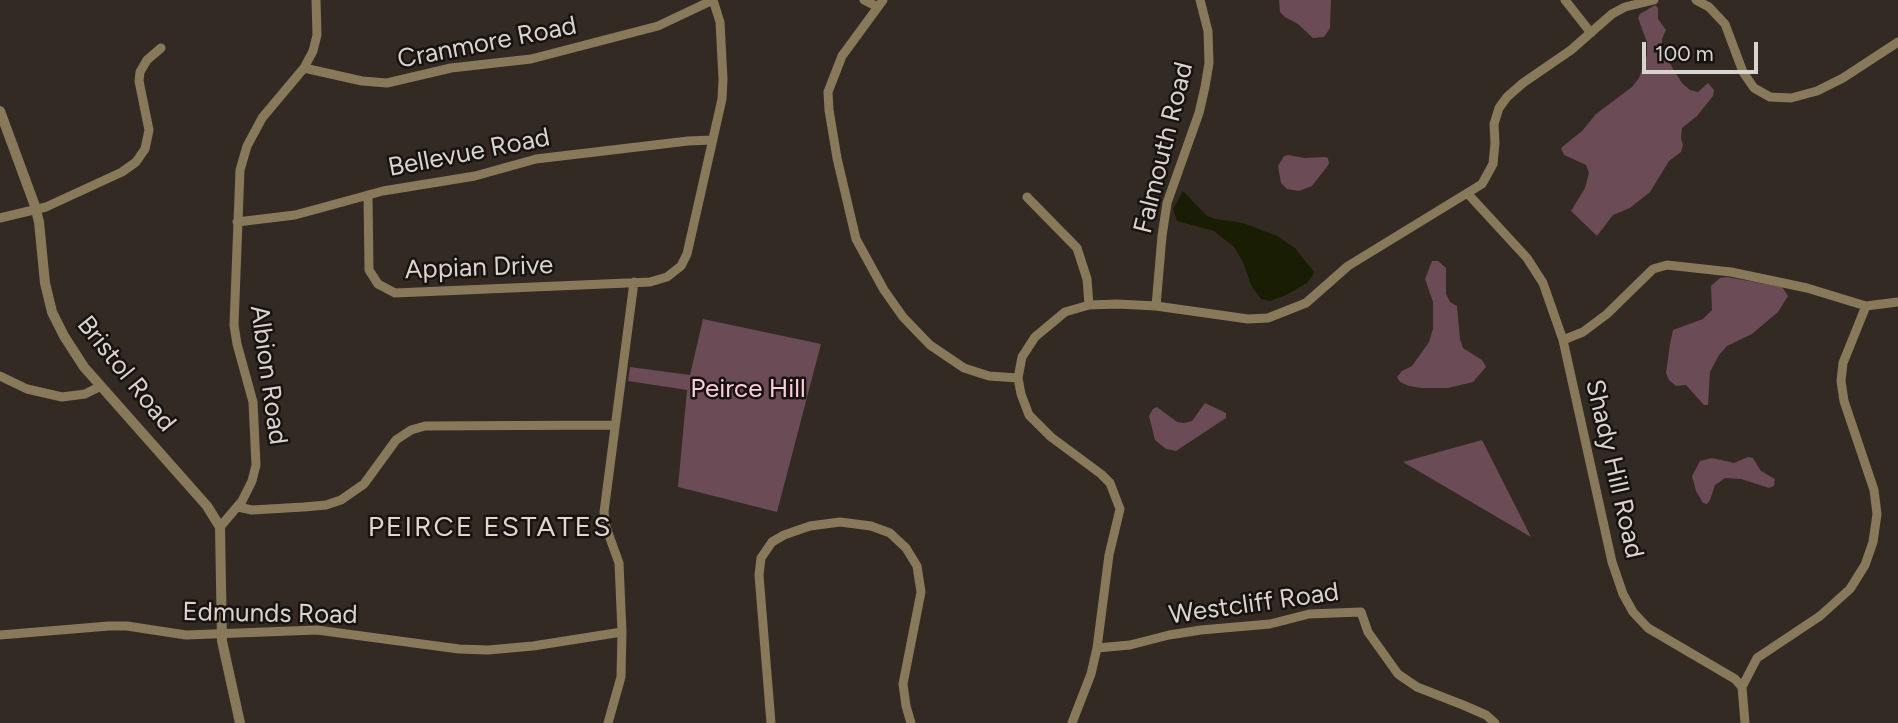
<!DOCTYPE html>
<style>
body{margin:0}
#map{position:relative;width:1898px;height:723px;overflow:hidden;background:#332a23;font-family:Figtree,sans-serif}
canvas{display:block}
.scale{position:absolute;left:1642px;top:42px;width:116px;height:32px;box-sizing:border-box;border:4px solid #dad4d0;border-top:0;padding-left:9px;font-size:21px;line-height:24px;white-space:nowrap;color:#dad4d0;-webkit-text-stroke:5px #181310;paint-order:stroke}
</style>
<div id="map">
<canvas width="1898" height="723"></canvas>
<div class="scale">100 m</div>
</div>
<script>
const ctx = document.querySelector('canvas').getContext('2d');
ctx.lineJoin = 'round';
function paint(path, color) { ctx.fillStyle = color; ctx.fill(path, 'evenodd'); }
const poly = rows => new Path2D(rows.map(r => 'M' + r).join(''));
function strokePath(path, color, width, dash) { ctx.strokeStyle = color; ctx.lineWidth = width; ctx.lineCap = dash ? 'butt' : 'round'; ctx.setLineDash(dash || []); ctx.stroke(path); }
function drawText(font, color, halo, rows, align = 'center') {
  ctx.font = font + ' Figtree,sans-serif'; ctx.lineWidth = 5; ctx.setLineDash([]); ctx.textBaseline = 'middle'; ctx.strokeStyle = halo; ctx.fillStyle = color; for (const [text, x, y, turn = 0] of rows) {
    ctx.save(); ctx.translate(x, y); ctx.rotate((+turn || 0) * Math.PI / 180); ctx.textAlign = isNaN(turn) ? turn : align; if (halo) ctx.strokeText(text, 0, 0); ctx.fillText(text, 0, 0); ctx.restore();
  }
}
paint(poly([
 [1279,0,1331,0,1330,28,1324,37,1313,38,1298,24,1285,17,1280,12],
 [1655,5,1658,8,1658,19,1666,30,1662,39,1662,47,1673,69,1682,83,1690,90,1698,92,1708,83,1714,90,1713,96,1697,116,1682,128,1681,138,1683,145,1681,152,1669,161,1650,192,1630,208,1613,215,1597,236,1571,211,1585,188,1589,173,1586,165,1564,155,1561,148,1582,131,1596,114,1632,87,1639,78,1647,55,1647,42,1638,18,1640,14],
 [1289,155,1304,158,1325,157,1328,158,1329,164,1312,186,1299,191,1287,189,1281,183,1278,166,1284,156],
 [1432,261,1438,261,1446,268,1446,294,1450,302,1457,306,1460,339,1463,348,1482,360,1486,367,1473,382,1448,388,1422,388,1409,386,1400,382,1397,377,1402,371,1412,366,1429,342,1433,329,1433,302,1425,279],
 [1727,277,1782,287,1788,296,1778,312,1752,334,1727,346,1719,355,1710,372,1708,405,1704,405,1686,385,1676,386,1669,380,1666,373,1670,344,1673,330,1703,319,1712,310,1711,286,1720,278],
 [703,319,821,344,777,512,678,487,687,390,628,381,630,367,690,375],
 [1205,403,1226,413,1226,418,1176,451,1166,449,1155,440,1149,416,1153,409,1157,407,1177,422,1184,423,1192,421],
 [1482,440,1531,537,1403,462],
 [1748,457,1753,458,1761,471,1775,479,1774,486,1769,488,1741,479,1725,478,1715,485,1710,500,1707,504,1703,503,1696,491,1692,476,1700,461,1712,458,1734,463]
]), '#6a4b56');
paint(poly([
 [1183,191,1207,216,1215,219,1243,223,1277,236,1295,248,1314,272,1313,275,1307,283,1286,295,1270,301,1261,299,1252,287,1243,262,1234,247,1214,231,1177,221,1173,209]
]), '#191d03');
strokePath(poly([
 [864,0,878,7],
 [883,0,842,56,828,92,829,110,837,158,856,239,884,290,903,317,930,345,964,368,989,376,1018,378],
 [1565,0,1591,33],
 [1696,0,1709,7,1725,24,1743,72,1754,88,1770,97,1791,98,1817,91,1843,78,1898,42],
 [304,68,362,81,387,83,451,68,531,59,658,26,713,0],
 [1468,194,1527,258,1543,283,1563,340,1612,562,1623,594,1633,612,1648,628,1735,679,1742,687,1745,723],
 [368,195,369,270,378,284,395,293,650,282,667,277,681,266,687,254,722,99,723,79,720,22,713,0],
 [1027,197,1077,248,1087,279,1089,305],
 [0,218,46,207,122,172,136,162,145,149,149,130,139,81,140,72,147,60,161,48],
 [237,222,295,215,383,191,475,176,536,159,688,141,712,140],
 [1156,306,1162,236,1167,203,1199,113,1205,87,1209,63,1208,31,1200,0],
 [1563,340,1583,332,1607,314,1653,269,1667,265,1731,272,1807,288,1866,306,1898,302],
 [0,376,27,389,62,397,85,394,101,386],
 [238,507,252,510,304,507,326,505,341,500,364,484,396,440,411,430,425,426,615,425],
 [220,527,242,501,252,481,256,465,253,402,237,344,234,325,240,170,247,146,262,118,304,68,313,51,317,35,316,0],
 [0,635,109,626,127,626,186,635,317,630,459,649,488,650,533,646,622,632],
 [1097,648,1130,645,1169,635,1201,630,1270,624,1309,614,1361,612,1368,632,1398,674,1417,687,1463,705,1486,715,1495,723],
 [1742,687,1757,658,1820,616,1850,589,1865,565,1873,542,1877,514,1874,490,1844,401,1841,381,1843,363,1866,306],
 [608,723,621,677,622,632,619,563,606,527,604,512,634,282],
 [771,723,759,575,761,558,772,542,784,535,810,526,840,522,871,526,890,533,906,548,917,566,921,592,903,684,906,706,911,723],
 [1072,723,1091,674,1097,648,1109,555,1120,509,1110,483,1101,474,1051,437,1029,415,1021,394,1018,378,1022,357,1035,337,1065,312,1089,305,1117,304,1156,306,1248,319,1268,318,1306,303,1348,266,1482,184,1493,164,1495,143,1494,124,1499,108,1507,97,1523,83,1571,50,1612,14,1625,7,1654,0]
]), '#87795a', 9);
strokePath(poly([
 [0,111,35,206,39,222,45,283,52,312,64,336,84,367,207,506,220,527,222,641,240,723]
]), '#87795a', 10);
drawText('26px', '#dad4d0', '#181310', [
 ["Cranmore Road",487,43,-11],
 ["Falmouth Road",1164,148,-76],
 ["Bellevue Road",469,153,-11],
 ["Appian Drive",479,268,-2],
 ["Bristol Road",126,374,51],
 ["Albion Road",268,375,82],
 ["Shady Hill Road",1614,469,77],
 ["Westcliff Road",1254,604,-8],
 ["Edmunds Road",270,614,1]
]);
drawText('26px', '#feccdd', '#181310', [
 ["Peirce Hill",748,389]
]);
ctx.letterSpacing = '2px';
drawText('28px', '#e2d5cc', '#181310', [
 ["PEIRCE ESTATES",490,528]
]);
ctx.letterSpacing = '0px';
</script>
